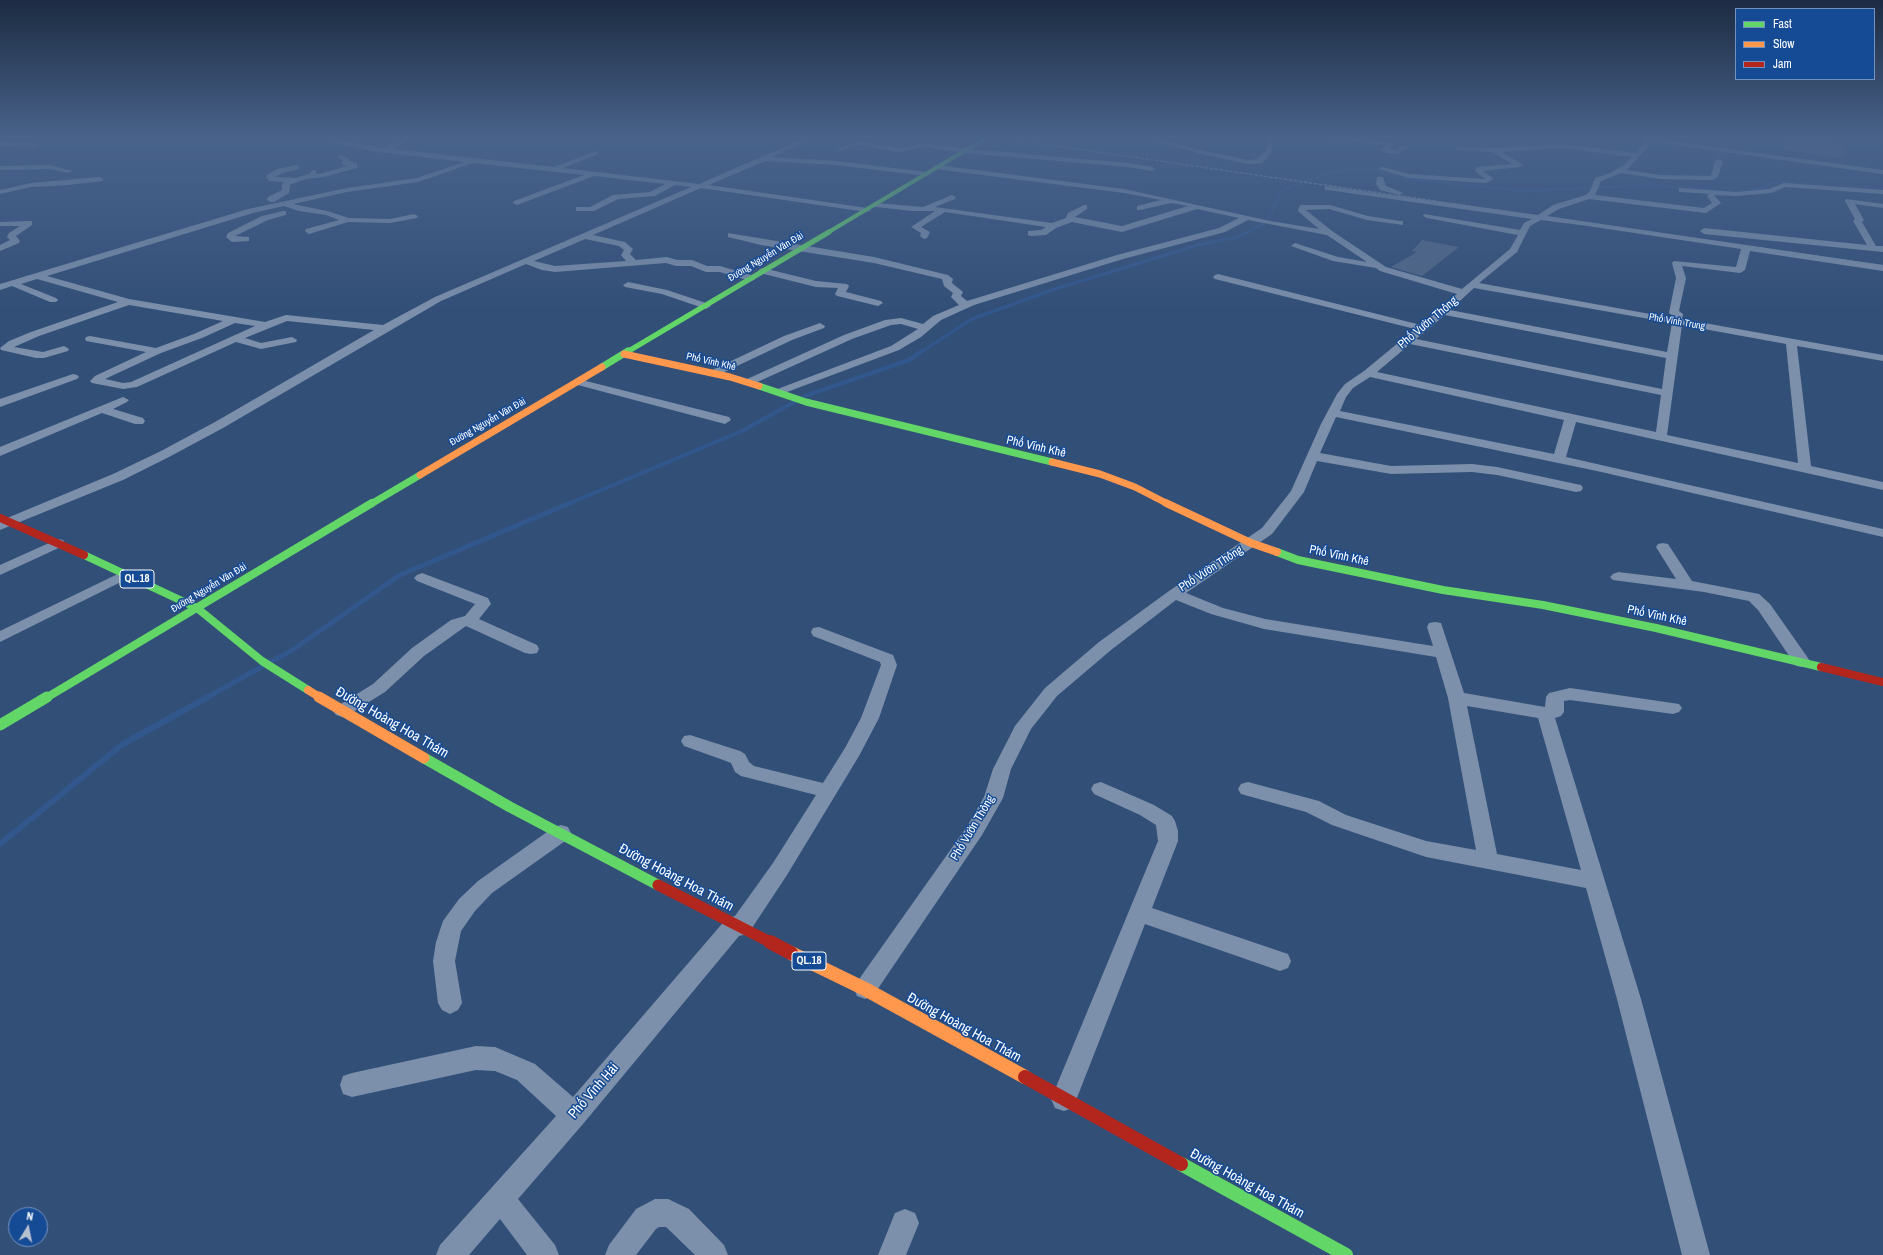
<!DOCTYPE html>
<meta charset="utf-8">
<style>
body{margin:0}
#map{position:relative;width:1883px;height:1255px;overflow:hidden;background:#324f78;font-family:"Archivo Narrow",sans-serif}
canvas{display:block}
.legend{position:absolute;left:1735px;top:8px;width:140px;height:72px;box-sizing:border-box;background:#154a95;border:1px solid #7392bf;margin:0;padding:5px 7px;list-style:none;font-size:12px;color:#fff}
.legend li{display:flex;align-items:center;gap:8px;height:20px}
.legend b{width:20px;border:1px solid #7392bf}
.north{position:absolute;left:8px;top:1207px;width:40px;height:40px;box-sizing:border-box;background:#154a95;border:1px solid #7392bf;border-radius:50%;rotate:10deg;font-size:11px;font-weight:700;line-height:16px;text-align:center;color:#fff}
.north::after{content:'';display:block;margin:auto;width:14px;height:18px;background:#b7c1d0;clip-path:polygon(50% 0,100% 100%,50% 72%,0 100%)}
</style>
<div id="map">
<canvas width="1883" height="1255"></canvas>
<ul class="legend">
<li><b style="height:5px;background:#63d668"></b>Fast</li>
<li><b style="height:5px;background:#ff974d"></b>Slow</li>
<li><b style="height:5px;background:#b3261e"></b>Jam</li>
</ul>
<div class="north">N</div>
</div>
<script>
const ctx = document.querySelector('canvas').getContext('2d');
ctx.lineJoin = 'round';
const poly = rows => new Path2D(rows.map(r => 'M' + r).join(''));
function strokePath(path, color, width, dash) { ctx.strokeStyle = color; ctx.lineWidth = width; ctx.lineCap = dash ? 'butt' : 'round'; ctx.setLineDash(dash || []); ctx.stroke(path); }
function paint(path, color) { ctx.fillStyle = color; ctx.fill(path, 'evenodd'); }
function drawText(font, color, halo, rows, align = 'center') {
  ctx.font = font + ' "Archivo Narrow",sans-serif'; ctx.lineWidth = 3; ctx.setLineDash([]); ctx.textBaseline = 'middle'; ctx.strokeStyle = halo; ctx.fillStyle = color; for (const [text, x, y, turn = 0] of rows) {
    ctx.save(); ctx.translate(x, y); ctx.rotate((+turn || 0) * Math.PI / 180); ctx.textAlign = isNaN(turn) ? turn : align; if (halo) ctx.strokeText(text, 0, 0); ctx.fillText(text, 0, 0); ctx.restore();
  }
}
strokePath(poly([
 [1308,181,1332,172,1353,169,1370,170,1403,178,1524,191,1651,185,1734,192,1764,188,1770,183,1780,182,1883,190],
 [1246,233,1267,221,1282,190,1302,183]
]), '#32578d', 2.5);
strokePath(poly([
 [921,352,972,319,1055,289,1198,245,1238,237,1248,232]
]), '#32578d', 3);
strokePath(poly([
 [568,504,742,431,805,396,909,360,922,351]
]), '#32578d', 4);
strokePath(poly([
 [270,662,291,651,400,575,570,503],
 [206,698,263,666]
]), '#32578d', 5);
strokePath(poly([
 [0,844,123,744,208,697]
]), '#32578d', 6);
paint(poly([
 [1787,138,1843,143,1844,158,1784,150],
 [1422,240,1459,247,1422,276,1391,267,1417,252,1412,251]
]), '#4f6787');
paint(poly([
 [329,138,337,138,344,141,384,148,405,138,413,138,393,149,554,167,596,151,599,153,598,154,563,168,699,184,805,138,814,138,772,157,836,161,927,172,931,174,927,176,836,165,765,161,709,185,867,208,871,210,867,212,701,188,593,235,625,242,633,249,630,254,636,260,667,257,677,260,692,260,707,266,720,266,754,276,756,278,754,280,751,281,720,272,706,272,691,266,676,266,666,263,555,272,542,270,526,264,441,301,223,428,169,457,123,480,0,530,0,521,113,474,161,451,215,422,374,330,287,321,245,338,261,343,292,337,297,340,296,342,261,349,236,342,137,387,123,389,92,383,90,381,95,376,146,352,86,341,85,339,86,337,90,336,156,348,194,334,223,321,129,305,39,336,14,347,43,352,64,346,69,349,68,351,44,358,36,358,1,350,0,348,9,341,31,332,118,302,37,279,21,284,56,298,58,300,56,302,50,302,12,286,0,290,0,284,248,209,347,188,417,178,464,162,372,151,340,144,329,138],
 [473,163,584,175,514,201,513,203,517,205,594,176,665,184,650,192,613,195,590,207,576,207,576,211,594,211,618,199,655,196,675,185,691,187,435,297,383,325,286,315,265,322,129,299,47,276,253,213,284,206,299,211,326,215,339,220,306,229,305,231,309,234,348,222,390,223,417,218,418,216,414,214,390,219,349,218,327,211,293,204,347,192,418,182,473,163],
 [585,239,619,246,624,250,621,255,626,261,555,266,534,261,585,239],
 [235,323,255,326,131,382,123,383,105,379,161,353,202,338,235,323],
 [1145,138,1156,138,1204,151,1249,160,1257,159,1266,151,1268,138,1274,138,1271,153,1262,163,1249,164,1201,154,1145,138],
 [1324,138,1361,138,1394,143,1394,145,1389,149,1396,150,1401,146,1410,148,1403,150,1398,154,1386,153,1381,150,1386,145,1327,140,1324,138],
 [1648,138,1883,170,1883,174,1652,142,1627,170,1660,175,1711,176,1715,161,1719,159,1723,161,1718,177,1712,180,1660,179,1621,173,1601,181,1595,195,1704,208,1712,203,1707,196,1709,194,1682,192,1679,192,1679,188,1736,192,1769,189,1784,183,1883,190,1883,194,1785,187,1771,193,1736,196,1714,195,1721,203,1706,213,1589,199,1559,209,1547,216,1883,265,1883,271,1750,251,1745,270,1740,273,1682,266,1686,278,1679,311,1683,314,1682,319,1883,355,1883,361,1797,346,1811,466,1883,482,1883,490,1576,422,1566,457,1883,529,1883,537,1597,471,1336,417,1320,453,1391,466,1472,464,1497,467,1576,484,1581,485,1583,488,1581,491,1576,492,1497,475,1472,472,1391,474,1317,461,1304,492,1272,534,1186,593,1223,608,1265,619,1433,646,1427,627,1429,623,1435,622,1441,623,1464,693,1545,707,1546,697,1549,693,1570,688,1679,704,1682,708,1679,712,1673,714,1570,700,1564,701,1564,712,1561,716,1555,718,1641,999,1710,1255,1682,1255,1617,999,1586,888,1426,857,1332,825,1306,812,1241,794,1238,789,1241,784,1248,782,1319,801,1346,815,1426,841,1476,850,1448,698,1436,657,1264,629,1211,614,1176,600,1111,650,1057,696,1031,729,1011,769,1003,798,982,835,873,996,865,999,857,996,854,989,857,982,968,825,984,797,993,769,1015,726,1045,688,1099,642,1169,591,1262,528,1291,491,1321,424,1337,394,1345,384,1364,371,1415,329,1215,279,1213,277,1215,275,1218,274,1421,325,1457,294,1380,271,1376,268,1333,261,1291,246,1295,243,1338,257,1367,262,1327,235,1248,220,1225,232,1123,259,974,305,941,320,921,337,899,350,779,395,773,392,775,390,891,346,918,329,901,324,891,325,852,339,753,384,745,384,743,382,745,380,844,335,885,320,901,318,923,324,933,316,959,305,951,297,953,293,944,286,942,279,874,263,761,245,728,237,728,233,874,257,948,275,953,279,952,283,963,292,961,296,967,301,1117,255,1219,228,1239,218,1197,209,1122,232,1072,222,1056,228,1046,235,1031,236,1028,235,1028,231,1041,230,1046,227,945,212,921,227,930,232,927,238,924,239,920,236,921,233,911,227,935,211,912,211,876,207,872,205,876,203,923,207,952,195,956,197,955,199,935,207,1052,223,1066,218,1068,213,1084,205,1087,205,1087,209,1075,217,1122,226,1188,206,1171,203,1140,210,1137,210,1137,206,1161,200,1124,193,935,169,935,165,938,165,1124,189,1270,221,1319,229,1299,212,1298,210,1300,205,1330,205,1368,216,1400,221,1403,221,1403,225,1367,220,1329,209,1306,210,1332,231,1386,267,1462,289,1510,249,1518,235,1427,218,1423,216,1424,214,1520,230,1524,223,1532,219,1328,190,1325,190,1325,186,1538,215,1553,205,1586,195,1590,191,1595,178,1610,173,1625,164,1632,157,1562,148,1502,152,1523,165,1519,167,1483,171,1494,179,1486,183,1409,178,1378,169,1382,167,1409,174,1485,179,1475,171,1477,167,1512,164,1492,152,1457,150,1455,149,1455,147,1494,148,1562,144,1636,153,1648,138],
 [1541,220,1588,226,1741,249,1736,267,1674,261,1672,263,1676,278,1669,313,1673,316,1672,318,1479,283,1517,252,1530,226,1541,220],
 [1474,288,1672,323,1667,352,1450,310,1474,288],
 [1445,315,1666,358,1662,389,1416,339,1445,315],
 [1682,325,1786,344,1798,463,1667,435,1682,325],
 [1410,344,1661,395,1656,432,1377,372,1410,344],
 [1370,377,1564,420,1554,454,1340,411,1346,397,1353,388,1370,377],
 [1467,706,1538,718,1581,870,1497,854,1467,706],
 [858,141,899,148,925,143,969,149,1128,163,1152,167,1156,169,1152,171,1128,167,965,153,925,147,899,152,858,145,840,151,837,149,858,141],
 [0,142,36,143,39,145,36,147,0,146,0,142],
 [341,155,349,158,349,161,357,164,357,168,324,177,306,179,292,184,290,185,289,193,274,202,271,202,267,200,268,197,282,190,282,184,284,182,269,181,266,177,267,175,277,169,296,165,300,167,299,169,283,173,275,177,295,178,309,174,313,170,316,170,316,174,323,173,347,166,342,164,343,160,337,157,341,155],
 [50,165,72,171,68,173,50,169,0,170,0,166,50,165],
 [99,177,103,179,102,181,68,185,31,187,0,194,0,190,31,183,99,177],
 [1377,177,1383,177,1386,186,1403,193,1399,195,1380,190,1376,184,1377,177],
 [1846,199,1883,204,1883,208,1855,204,1864,220,1862,222,1876,246,1883,246,1883,252,1704,234,1700,231,1704,228,1867,245,1853,221,1855,219,1845,201,1846,199],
 [283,211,286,211,286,215,268,220,235,236,249,237,249,241,232,242,226,237,228,233,262,216,283,211],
 [29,221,32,221,32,225,16,236,20,241,19,243,0,251,0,245,10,240,7,237,9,233,20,226,0,226,0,222,29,221],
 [763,268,816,281,847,284,849,286,846,292,881,301,883,303,878,306,837,296,835,294,838,288,816,287,760,273,758,271,760,269,763,268],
 [628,282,667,290,709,304,711,306,706,309,662,294,625,287,623,285,628,282],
 [820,323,825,326,824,328,792,340,718,375,710,375,708,373,710,371,784,336,820,323],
 [73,374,77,375,79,377,77,379,0,407,0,399,73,374],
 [578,379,729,417,731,420,725,424,574,384,572,382,578,379],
 [123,397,129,400,127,402,113,409,143,418,145,421,143,424,135,424,102,413,0,456,0,447,123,397],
 [58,539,63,540,65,543,63,546,0,575,0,565,58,539],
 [1663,543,1668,544,1692,581,1759,594,1770,604,1808,658,1810,662,1808,666,1802,667,1796,666,1758,610,1749,601,1704,592,1613,580,1610,577,1613,574,1618,572,1676,579,1656,547,1658,544,1663,543],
 [126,570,131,571,133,574,131,577,0,642,0,631,126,570],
 [422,573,488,598,491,604,479,619,537,645,539,649,537,653,531,654,525,653,466,626,424,656,385,692,348,715,342,717,336,715,333,711,336,707,373,684,412,648,451,620,465,616,475,604,417,581,414,578,417,575,422,573],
 [819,627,893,655,897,665,879,718,859,756,787,875,748,934,739,936,583,1124,518,1199,555,1245,559,1255,527,1255,500,1219,469,1255,436,1255,440,1245,556,1116,517,1080,495,1071,476,1070,352,1097,343,1094,340,1085,343,1076,352,1073,476,1046,495,1047,535,1064,573,1097,727,918,735,916,773,863,816,795,741,776,735,772,731,763,726,761,684,746,681,741,684,736,690,735,740,751,745,754,749,762,754,766,823,783,845,748,861,718,881,665,880,662,813,636,811,632,813,628,819,627],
 [1101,782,1154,805,1172,816,1175,821,1178,831,1178,841,1152,908,1288,954,1291,961,1288,968,1280,971,1145,924,1073,1108,1064,1111,1055,1108,1051,1099,1158,841,1156,825,1140,815,1094,794,1091,789,1094,784,1101,782],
 [561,825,568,827,571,833,568,839,492,893,475,911,461,931,455,961,462,1003,458,1010,450,1014,442,1010,438,1003,433,961,436,942,443,921,459,899,478,881,554,827,561,825],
 [655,1199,668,1199,689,1209,724,1245,728,1255,695,1255,666,1227,659,1227,656,1229,636,1255,605,1255,609,1245,636,1209,655,1199],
 [905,1209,915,1213,919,1223,906,1255,878,1255,895,1213,905,1209]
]), '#7c90ab');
strokePath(poly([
 [827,233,986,138]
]), '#63d668', 4);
strokePath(poly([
 [627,352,829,232]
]), '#63d668', 5.5);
strokePath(poly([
 [602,367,628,351],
 [759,386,806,402,1052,462],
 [371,504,420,475]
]), '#63d668', 7);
strokePath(poly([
 [1277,552,1298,560,1443,590,1543,605,1656,628,1821,667],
 [84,555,197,608,262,661,308,690],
 [46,698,372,503]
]), '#63d668', 8);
strokePath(poly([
 [0,725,47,697],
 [424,758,510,807,658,885]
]), '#63d668', 11);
strokePath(poly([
 [1181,1164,1346,1255]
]), '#63d668', 14);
strokePath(poly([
 [624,354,730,377,759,386],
 [1052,462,1100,474,1135,487,1168,504],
 [420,475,602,367]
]), '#ff974d', 7);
strokePath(poly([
 [1166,503,1251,543,1277,552],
 [308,690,321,698]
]), '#ff974d', 8);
strokePath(poly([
 [319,697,424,758]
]), '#ff974d', 11);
strokePath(poly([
 [791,953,865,989,1025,1077]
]), '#ff974d', 14);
strokePath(poly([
 [0,518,84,555],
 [1821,667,1883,682]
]), '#b3261e', 8);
strokePath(poly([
 [658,885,772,943]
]), '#b3261e', 11);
strokePath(poly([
 [770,942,791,953],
 [1025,1077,1181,1164]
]), '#b3261e', 14);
strokePath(poly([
 [1002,138,1654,233]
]), '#7d8faa', 1.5, [3.5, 1.5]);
strokePath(poly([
 [1647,232,1883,266]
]), '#7d8faa', 2, [4, 2]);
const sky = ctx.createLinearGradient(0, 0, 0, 314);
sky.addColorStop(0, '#1c2b42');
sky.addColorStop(0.44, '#49638b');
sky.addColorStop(1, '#49638b00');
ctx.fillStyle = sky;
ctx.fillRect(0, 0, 1883, 314);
drawText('10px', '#fff', '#154a95', [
 ["Đường Nguyễn Văn Đài",766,257,-31],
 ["Phố Vĩnh Trung",1677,322,10],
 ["Phố Vĩnh Khê",711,362,13],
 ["Đường Nguyễn Văn Đài",488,422,-30],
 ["Đường Nguyễn Văn Đài",209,588,-31]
]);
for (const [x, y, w] of [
 [137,579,34],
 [809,961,34]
]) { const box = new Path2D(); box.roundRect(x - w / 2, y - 9, w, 18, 3); ctx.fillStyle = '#154a95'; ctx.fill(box); strokePath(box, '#fff', 1); }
drawText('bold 11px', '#fff', null, [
 ["QL.18",137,579],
 ["QL.18",809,961]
]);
drawText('12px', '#fff', '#154a95', [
 ["Phố Vườn Thông",1428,323,-40],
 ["Phố Vĩnh Khê",1036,447,13],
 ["Phố Vĩnh Khê",1339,556,12],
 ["Phố Vườn Thông",1211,569,-33],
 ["Phố Vĩnh Khê",1657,616,12],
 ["Phố Vườn Thông",973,828,-59]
]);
drawText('14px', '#fff', '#154a95', [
 ["Đường Hoàng Hoa Thám",392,723,30],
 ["Đường Hoàng Hoa Thám",676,878,28],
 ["Đường Hoàng Hoa Thám",964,1028,29],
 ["Phố Vĩnh Hải",594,1091,-49],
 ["Đường Hoàng Hoa Thám",1247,1184,29]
]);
</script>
